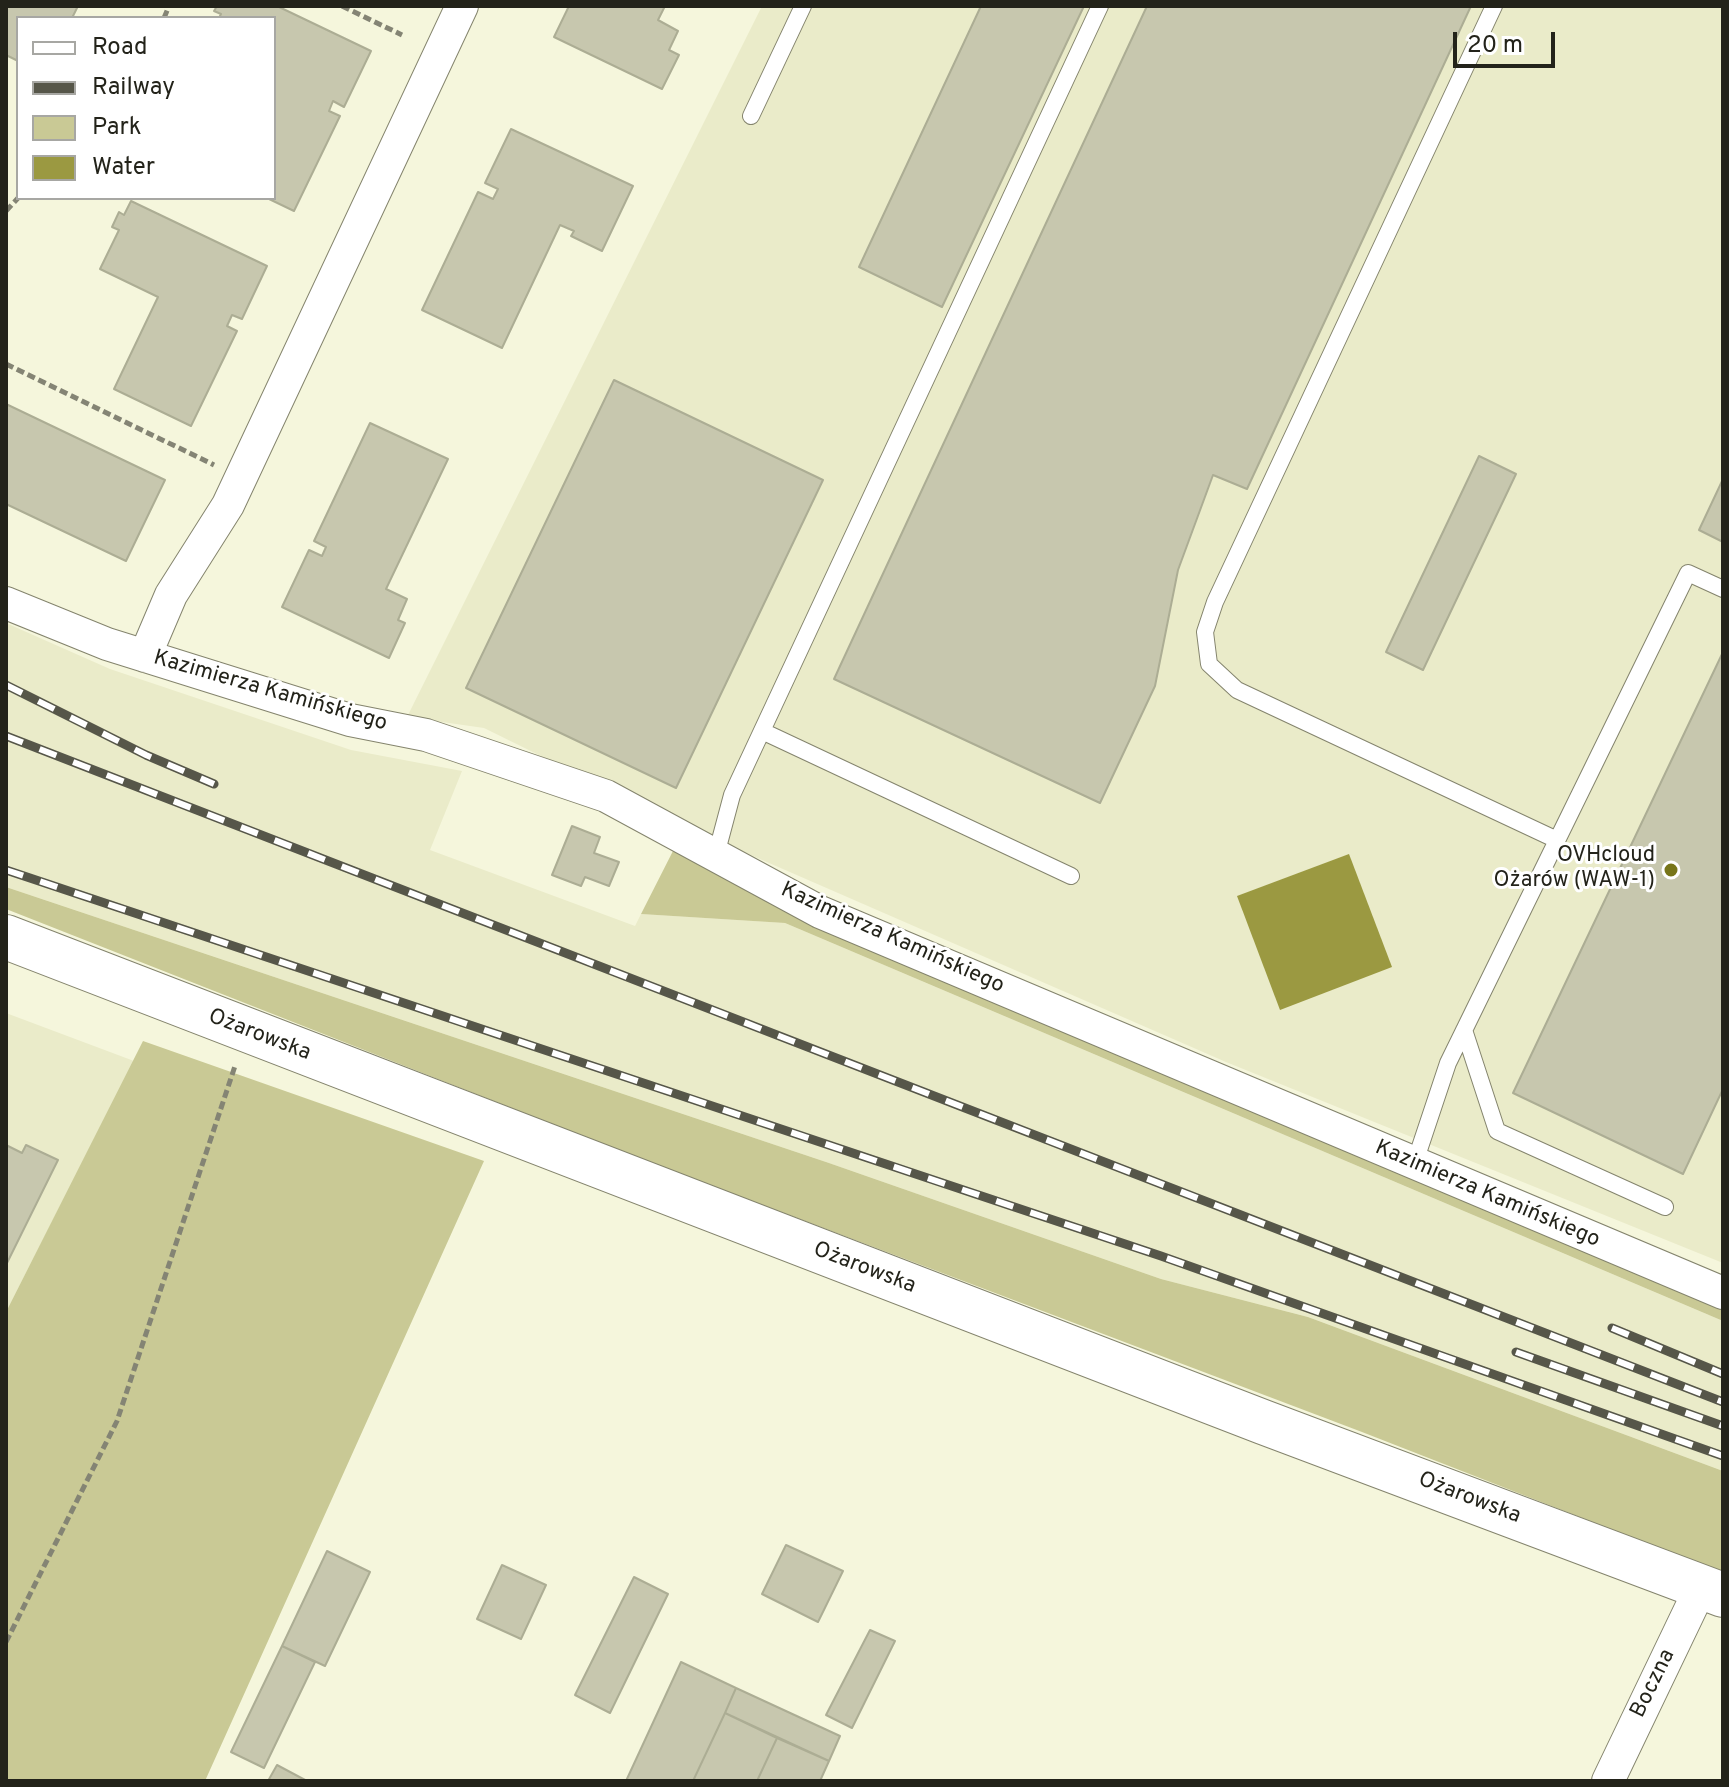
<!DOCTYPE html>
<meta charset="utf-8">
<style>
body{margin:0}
#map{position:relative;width:1729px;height:1787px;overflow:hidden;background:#f5f6dc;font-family:Overpass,sans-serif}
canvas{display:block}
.frame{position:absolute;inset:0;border:8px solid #23231a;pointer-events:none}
.legend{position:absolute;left:16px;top:16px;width:260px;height:184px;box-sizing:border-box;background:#fff;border:2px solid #a7a7a3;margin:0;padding:10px 14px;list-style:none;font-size:24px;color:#23231a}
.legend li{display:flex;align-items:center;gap:16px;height:40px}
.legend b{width:40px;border:2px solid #a7a7a3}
.scale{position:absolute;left:1453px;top:32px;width:102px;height:36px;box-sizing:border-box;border:4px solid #23231a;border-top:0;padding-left:10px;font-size:24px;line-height:28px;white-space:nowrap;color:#23231a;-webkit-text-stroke:6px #fff;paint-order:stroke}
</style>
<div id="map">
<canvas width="1729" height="1787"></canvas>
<div class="frame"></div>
<ul class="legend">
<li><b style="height:10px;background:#fff"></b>Road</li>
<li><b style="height:10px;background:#565649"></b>Railway</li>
<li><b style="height:22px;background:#c9c995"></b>Park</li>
<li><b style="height:22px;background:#9b9941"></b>Water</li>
</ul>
<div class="scale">20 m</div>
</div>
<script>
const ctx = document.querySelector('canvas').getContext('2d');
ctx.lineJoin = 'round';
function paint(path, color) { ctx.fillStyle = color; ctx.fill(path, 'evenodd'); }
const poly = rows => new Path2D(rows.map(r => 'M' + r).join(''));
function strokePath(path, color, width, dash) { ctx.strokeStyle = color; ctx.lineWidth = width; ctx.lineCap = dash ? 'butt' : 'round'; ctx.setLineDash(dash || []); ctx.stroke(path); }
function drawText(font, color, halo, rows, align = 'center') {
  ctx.font = font + ' Overpass,sans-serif'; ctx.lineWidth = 6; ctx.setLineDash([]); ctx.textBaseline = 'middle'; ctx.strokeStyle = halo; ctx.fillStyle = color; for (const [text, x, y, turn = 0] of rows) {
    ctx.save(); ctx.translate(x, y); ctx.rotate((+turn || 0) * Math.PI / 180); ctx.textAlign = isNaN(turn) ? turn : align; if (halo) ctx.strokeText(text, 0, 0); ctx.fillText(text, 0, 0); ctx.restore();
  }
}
paint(poly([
 [762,6,1723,6,1723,1263,1226,1062,675,822,484,728,407,717],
 [6,623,110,669,351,750,462,771,430,850,635,926,641,914,785,923,1723,1321,1723,1471,1308,1317,1161,1279,829,1163,6,887],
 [6,1013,134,1061,6,1312]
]), '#eaebc9');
paint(poly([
 [674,849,794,916,866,949,1723,1310,1723,1321,785,923,641,914],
 [6,887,829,1163,1161,1279,1308,1317,1723,1471,1723,1573,1362,1432,636,1157,6,909],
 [143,1041,484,1161,205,1781,6,1781,6,1312]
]), '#c9c995');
paint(poly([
 [1349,854,1392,967,1280,1010,1237,896]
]), '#9b9941');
const building = poly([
 [6,6,78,6,72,18,18,18,18,61,6,55,6,6],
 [217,6,277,6,371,51,344,107,333,101,329,111,340,116,294,211,267,198,274,198,274,18,219,18,221,14,214,11,217,6],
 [569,6,665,6,658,20,678,31,669,50,679,55,662,89,554,37,569,6],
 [981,6,1084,6,942,307,859,267,981,6],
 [1147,6,1471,6,1247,489,1213,475,1178,570,1155,686,1100,803,834,679,1147,6],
 [511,129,633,186,602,251,571,236,574,231,560,225,502,348,422,310,478,192,493,199,498,189,485,183,511,129],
 [131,201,267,266,242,319,232,315,227,326,237,331,191,426,114,389,158,297,100,269,119,230,112,227,119,212,124,215,131,201],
 [614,380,823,480,676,788,466,688,614,380],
 [6,404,165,480,126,561,6,504,6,404],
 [370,423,448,459,386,589,407,599,398,620,405,623,389,658,282,607,309,550,322,556,326,547,314,541,370,423],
 [1479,456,1516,474,1423,670,1386,652,1479,456],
 [1723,479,1723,542,1699,530,1723,479],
 [1723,652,1723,1089,1683,1174,1513,1093,1723,652],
 [572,826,600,837,594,853,619,862,609,886,585,877,581,886,552,875,572,826],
 [6,1145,22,1153,26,1145,58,1160,6,1265,6,1145],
 [786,1545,843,1571,818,1622,762,1594,786,1545],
 [327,1551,370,1572,325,1666,282,1646,327,1551],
 [502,1565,546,1585,521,1639,477,1619,502,1565],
 [634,1577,668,1594,610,1713,575,1695,634,1577],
 [870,1630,895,1641,852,1728,826,1715,870,1630],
 [282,1646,315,1662,264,1768,231,1752,282,1646],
 [681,1662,736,1688,725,1713,693,1781,626,1781,681,1662],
 [736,1688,840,1736,829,1761,725,1713,736,1688],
 [725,1713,777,1738,757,1781,693,1781,725,1713],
 [777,1738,829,1761,820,1781,757,1781,777,1738],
 [277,1765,307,1781,268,1781,277,1765]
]);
paint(building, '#c7c7ae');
strokePath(building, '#acad94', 2);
const lane = poly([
 [1494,6,1215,602,1205,632,1209,664,1237,690,1557,840],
 [751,116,803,6],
 [762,731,1071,876],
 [716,855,732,795,1100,6],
 [1464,1030,1497,1131,1665,1207],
 [1414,1165,1448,1063,1688,573,1723,589]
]);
const street = poly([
 [6,603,107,644,350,720,426,735,606,796,820,912,1723,1293],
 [145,656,171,595,228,505,462,6],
 [1608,1781,1701,1587]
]);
const secondary = poly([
 [6,937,1263,1422,1723,1595]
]);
strokePath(lane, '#84846d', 18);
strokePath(street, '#84846d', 34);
strokePath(secondary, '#84846d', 46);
strokePath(poly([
 [342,6,402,35],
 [164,18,169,6],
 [6,211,18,198],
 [6,364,214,465],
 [6,1642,117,1421,235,1066]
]), '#848474', 5, [8, 4]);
strokePath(lane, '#fff', 16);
strokePath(street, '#fff', 32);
strokePath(secondary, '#fff', 44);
const rail = poly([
 [6,685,146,755,214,784],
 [6,736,1723,1402],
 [6,870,1161,1256,1723,1456],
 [1612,1328,1723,1374],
 [1516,1352,1723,1426]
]);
strokePath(rail, '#565649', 9);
strokePath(rail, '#fff', 6, [18]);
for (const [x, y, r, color] of [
 [1671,870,8,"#777519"]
]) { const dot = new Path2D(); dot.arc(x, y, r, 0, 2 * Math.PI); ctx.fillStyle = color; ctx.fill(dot); strokePath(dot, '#fff', 3); }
drawText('22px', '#23231a', '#fff', [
 ["Kazimierza Kamińskiego",270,692,16],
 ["Kazimierza Kamińskiego",892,939,24],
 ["Ożarowska",259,1036,21],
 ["Kazimierza Kamińskiego",1487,1195,23],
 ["Ożarowska",864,1269,21],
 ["Ożarowska",1469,1499,21],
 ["Boczna",1654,1684,-64]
]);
drawText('22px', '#23231a', '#fff', [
 ["OVHcloud",1655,857],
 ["Ożarów (WAW-1)",1655,882]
], 'right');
</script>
